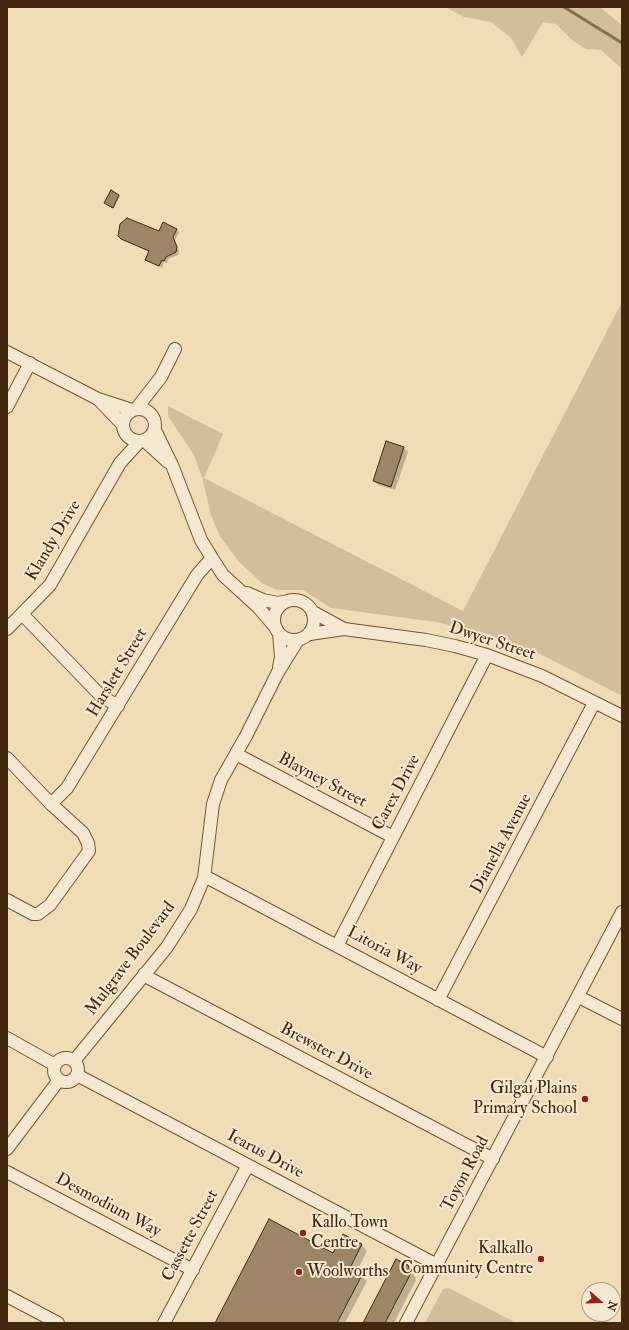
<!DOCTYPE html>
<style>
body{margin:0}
#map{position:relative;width:629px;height:1330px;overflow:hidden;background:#f0dcb7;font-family:"IM FELL Double Pica",serif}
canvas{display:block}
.frame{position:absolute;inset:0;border:8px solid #42290d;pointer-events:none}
.north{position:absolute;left:581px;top:1282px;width:40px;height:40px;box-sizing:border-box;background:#f5e8d0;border:1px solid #ad9c82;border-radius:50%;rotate:110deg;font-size:11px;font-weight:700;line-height:16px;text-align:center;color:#42290d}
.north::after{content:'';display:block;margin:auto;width:14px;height:18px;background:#8f2418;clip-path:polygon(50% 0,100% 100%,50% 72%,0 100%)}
</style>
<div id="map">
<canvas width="629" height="1330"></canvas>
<div class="frame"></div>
<div class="north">N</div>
</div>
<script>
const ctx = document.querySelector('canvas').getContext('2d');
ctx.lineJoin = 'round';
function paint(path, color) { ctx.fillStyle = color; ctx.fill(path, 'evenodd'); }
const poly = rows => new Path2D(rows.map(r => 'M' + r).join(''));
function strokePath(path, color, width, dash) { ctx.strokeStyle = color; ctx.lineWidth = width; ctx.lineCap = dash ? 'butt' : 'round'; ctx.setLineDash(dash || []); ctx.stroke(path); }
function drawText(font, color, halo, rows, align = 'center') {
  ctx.font = font + ' "IM FELL Double Pica",serif'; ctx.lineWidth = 4; ctx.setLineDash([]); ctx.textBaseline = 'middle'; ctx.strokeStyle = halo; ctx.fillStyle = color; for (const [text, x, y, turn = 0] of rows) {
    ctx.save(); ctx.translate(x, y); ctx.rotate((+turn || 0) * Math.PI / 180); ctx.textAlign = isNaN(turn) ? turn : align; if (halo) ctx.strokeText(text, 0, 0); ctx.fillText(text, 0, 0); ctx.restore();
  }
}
paint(poly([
 [445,7,600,7,622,25,622,69,601,50,586,49,572,40,556,24,543,22,522,57,511,38,491,22,464,17],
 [622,302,622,696,540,654,487,634,436,622,331,608,303,590,277,590,263,584,238,561,220,536,211,515,202,477,194,455,168,416,168,406,223,434,204,478,463,611],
 [449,1288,516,1323,425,1323,443,1289]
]), '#d2be9a');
paint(poly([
 [111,192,120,196,114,208,105,203],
 [176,230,179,232,175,240,179,251,178,255,168,259,167,263,164,262,162,268,147,260,150,252,122,239],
 [387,442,404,448,408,452,395,490,378,485,374,481],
 [343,1235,362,1245,367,1251,356,1273,367,1281,345,1323,216,1323,333,1254],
 [407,1266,413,1272,416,1280,394,1323,364,1323]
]), '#0003');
strokePath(poly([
 [564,7,622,43]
]), '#877050', 3);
const building = poly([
 [111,190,119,195,113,208,104,203,111,190],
 [127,218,159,231,163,222,177,229,173,237,177,247,176,252,166,257,164,261,162,260,159,266,145,260,149,251,121,239,118,236,120,224,127,218],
 [386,441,404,447,391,487,373,481,386,441],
 [269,1219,333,1253,343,1234,362,1244,350,1268,362,1275,337,1323,215,1323,269,1219],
 [396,1259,408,1265,411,1273,385,1323,363,1323,396,1259]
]);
paint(building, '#9c8665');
strokePath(building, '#42290d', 1);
const minor = poly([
 [7,352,98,399,132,410],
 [99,400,123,425],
 [7,407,30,363],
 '123 425a16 16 0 1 1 32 0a16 16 0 1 1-32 0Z',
 [136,409,161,377,175,349],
 [155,430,172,465,201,540,212,558,223,575,258,607,276,628],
 [145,441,168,462],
 [247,593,263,600,278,603,288,601],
 '274 620a20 20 0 1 1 40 0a20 20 0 1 1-40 0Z',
 [313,612,344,629],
 [22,614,101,696,118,706],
 [7,629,50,585,120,463,140,441],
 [310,634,344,629,426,640,455,646,487,655,542,676,622,716],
 [279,667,281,657,279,633],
 [236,754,393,837],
 [7,758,51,804,83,833,88,843,89,851,50,905,38,914,33,914,7,900],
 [51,804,67,788,197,575,212,558],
 [204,878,210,879,547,1057],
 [337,946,487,655],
 [144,974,147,977,493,1159],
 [579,997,622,1019],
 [438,1000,594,703],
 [7,1038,55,1065],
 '54 1070a12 12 0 1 1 24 0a12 12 0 1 1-24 0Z',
 [74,1061,167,947,191,909,204,878,213,804,221,780,246,736,278,672,298,640],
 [77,1075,437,1265],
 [7,1149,59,1080],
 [7,1172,193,1270],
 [7,1296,58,1323],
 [164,1323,248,1165],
 [406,1323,622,912]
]);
strokePath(minor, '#6e5638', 14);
strokePath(minor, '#f5e8d0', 12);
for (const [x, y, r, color] of [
 [585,1099,4,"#8f2418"],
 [303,1233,4,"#8f2418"],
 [541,1259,4,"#8f2418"],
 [299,1272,4,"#8f2418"]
]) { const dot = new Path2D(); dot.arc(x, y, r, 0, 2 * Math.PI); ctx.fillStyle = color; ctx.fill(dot); strokePath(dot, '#f5e8d0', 1.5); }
drawText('17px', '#42290d', '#f5e8d0', [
 ["Klandy Drive",54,541,-59],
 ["Dwyer Street",492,642,18],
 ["Harslett Street",118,673,-59],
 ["Blayney Street",322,781,28],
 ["Carex Drive",397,793,-62],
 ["Dianella Avenue",502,844,-62],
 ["Litoria Way",384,951,28],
 ["Mulgrave Boulevard",131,959,-53],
 ["Brewster Drive",326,1052,28],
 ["Icarus Drive",265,1155,28],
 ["Toyon Road",466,1174,-62],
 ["Desmodium Way",108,1206,28],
 ["Cassette Street",191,1236,-62]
]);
drawText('17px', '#42290d', '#f5e8d0', [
 ["Gilgai Plains",577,1089],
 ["Primary School",577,1109],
 ["Kallo Town",311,1223,"left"],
 ["Centre",311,1243,"left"],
 ["Kalkallo",533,1249],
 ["Community Centre",533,1269],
 ["Woolworths",307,1272,"left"]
], 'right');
</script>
